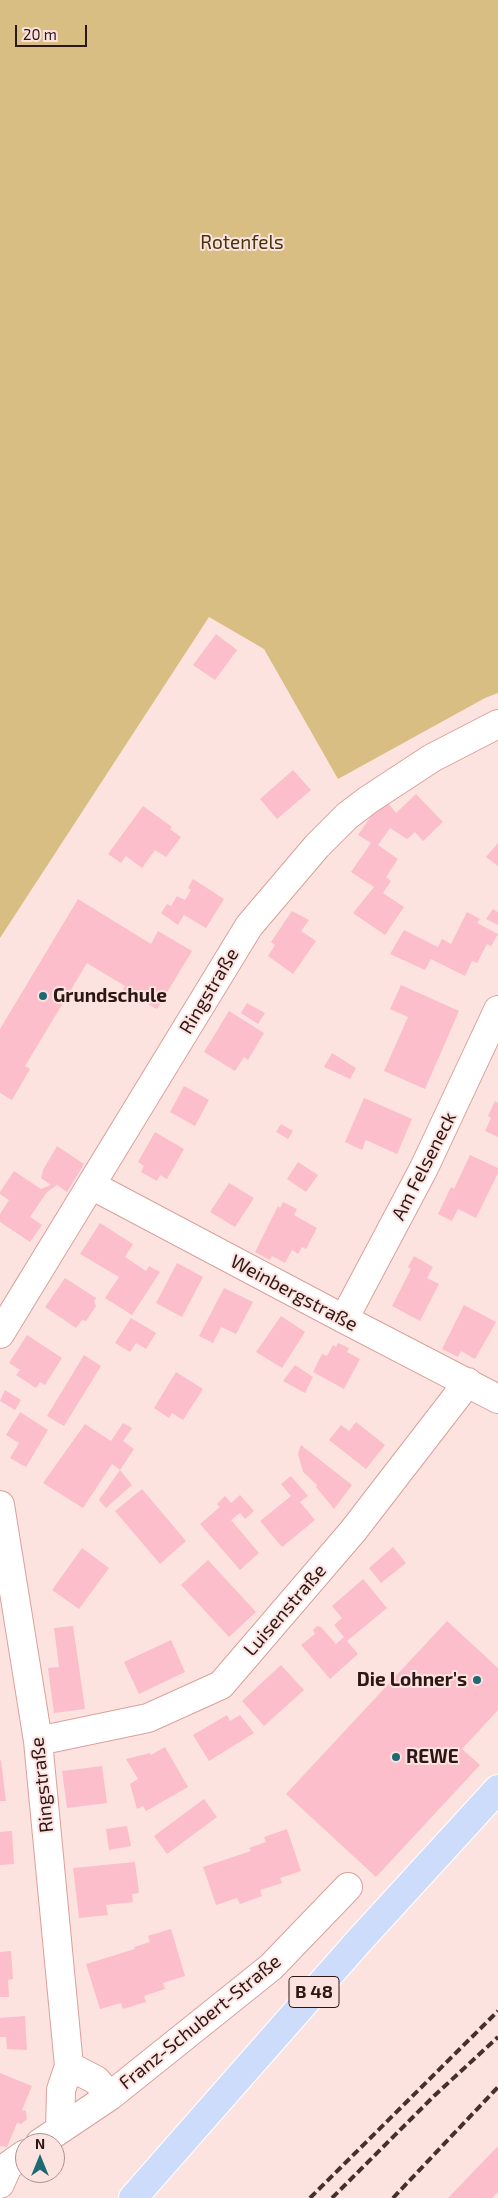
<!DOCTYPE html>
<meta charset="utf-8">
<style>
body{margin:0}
#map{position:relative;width:498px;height:2198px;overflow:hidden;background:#fde3e0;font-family:"Exo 2",sans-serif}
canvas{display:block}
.north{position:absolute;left:15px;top:2133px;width:50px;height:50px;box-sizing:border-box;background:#fde3e0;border:1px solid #aa918f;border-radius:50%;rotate:0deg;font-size:14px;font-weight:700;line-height:20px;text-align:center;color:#2d1715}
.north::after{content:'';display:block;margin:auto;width:18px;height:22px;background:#1f6a72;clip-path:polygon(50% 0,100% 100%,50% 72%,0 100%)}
.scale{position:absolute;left:15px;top:25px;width:72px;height:22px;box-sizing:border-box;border:2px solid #2d1715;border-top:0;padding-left:6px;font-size:15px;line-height:18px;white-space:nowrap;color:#2d1715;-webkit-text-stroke:4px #fde3e0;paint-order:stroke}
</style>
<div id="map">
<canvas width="498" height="2198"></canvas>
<div class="north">N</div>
<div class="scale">20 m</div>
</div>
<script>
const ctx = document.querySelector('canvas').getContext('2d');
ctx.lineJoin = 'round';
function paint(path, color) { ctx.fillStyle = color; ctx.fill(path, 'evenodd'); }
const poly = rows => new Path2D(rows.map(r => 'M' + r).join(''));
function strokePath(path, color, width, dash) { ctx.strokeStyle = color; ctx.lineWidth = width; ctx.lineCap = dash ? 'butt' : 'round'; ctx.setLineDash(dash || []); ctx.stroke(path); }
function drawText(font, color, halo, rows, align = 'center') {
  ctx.font = font + ' "Exo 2",sans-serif'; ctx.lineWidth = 4; ctx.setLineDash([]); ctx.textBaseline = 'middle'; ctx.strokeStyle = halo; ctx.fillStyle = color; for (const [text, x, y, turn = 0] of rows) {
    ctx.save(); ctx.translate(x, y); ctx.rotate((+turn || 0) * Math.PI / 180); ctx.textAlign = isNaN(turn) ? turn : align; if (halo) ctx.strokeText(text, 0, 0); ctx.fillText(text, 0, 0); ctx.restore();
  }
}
paint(poly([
 [0,0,498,0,498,693,485,698,338,779,264,649,209,617,0,938]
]), '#d9be84');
paint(poly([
 [216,634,237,650,215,680,193,665],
 [293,770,311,790,277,819,260,799],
 [416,794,443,822,423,841,415,832,407,839,390,828,378,845,398,859,386,877,391,881,383,893,404,907,385,935,353,913,374,887,351,872,371,843,358,835,374,812,387,802,396,813],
 [143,806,172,827,170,829,181,837,166,857,155,850,142,868,126,856,121,863,108,854],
 [498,843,498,866,486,857],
 [193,879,224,899,206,928,184,915,178,925,161,913,167,904,171,906,177,896,185,900,191,890,188,888],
 [78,899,151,944,158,931,192,951,157,1009,123,990,125,986,87,963,25,1066,30,1069,12,1100,0,1093,0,1029],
 [493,909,498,912,498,925,486,919],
 [292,911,309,920,301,931,316,941,293,974,268,956,275,945,271,942],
 [467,912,480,919,477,923,498,934,491,946,487,944,477,963,472,961,465,976,431,959,425,970,390,954,404,930,438,947,442,939,451,944],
 [401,985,459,1011,425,1089,384,1071,408,1017,390,1009],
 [247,1003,265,1013,258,1024,241,1013],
 [229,1011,264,1033,248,1060,244,1057,235,1071,204,1052],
 [332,1053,356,1068,350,1079,324,1067],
 [184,1086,209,1100,195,1126,170,1112],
 [364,1098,412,1119,397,1154,366,1140,362,1150,345,1142],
 [495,1101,498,1103,498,1137,485,1131,491,1118,488,1116],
 [281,1124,293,1131,288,1139,276,1132],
 [155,1132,184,1149,167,1179,160,1175,157,1181,141,1172,144,1166,138,1162],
 [57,1146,84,1164,67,1192,57,1185,47,1192,30,1217,42,1225,30,1242,0,1222,0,1214,9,1200,0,1194,0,1192,14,1171,41,1189,51,1185,41,1178,43,1170],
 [470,1155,498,1168,498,1173,476,1218,458,1209,452,1221,438,1214,451,1187,454,1189],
 [298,1162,318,1175,306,1192,287,1179],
 [229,1183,254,1198,235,1227,210,1212],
 [283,1202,297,1209,294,1215,317,1228,306,1249,302,1247,298,1254,292,1250,285,1263,272,1256,270,1260,255,1252,278,1206,280,1208],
 [100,1223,133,1244,125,1257,146,1271,149,1266,160,1272,132,1315,105,1298,119,1277,80,1254],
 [414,1256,433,1267,427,1278,439,1284,420,1321,392,1306,411,1269,408,1267],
 [177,1263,203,1277,182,1317,156,1303],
 [65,1278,96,1298,94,1301,96,1306,86,1321,82,1320,76,1328,45,1307],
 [224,1288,253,1302,236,1334,221,1327,213,1343,199,1336],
 [464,1305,496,1322,475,1359,461,1351,458,1357,442,1349],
 [281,1316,305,1332,282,1368,256,1352],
 [131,1318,156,1333,146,1349,136,1343,130,1352,115,1343],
 [27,1335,62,1358,45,1385,40,1382,36,1388,16,1375,20,1370,9,1363],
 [338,1343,349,1348,347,1352,360,1359,344,1389,313,1372,322,1354,327,1356,333,1345,336,1347],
 [84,1355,101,1366,64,1426,47,1416],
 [295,1365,313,1377,305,1393,283,1381],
 [176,1372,203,1389,183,1420,172,1413,169,1418,154,1408],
 [5,1390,21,1400,15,1410,0,1401],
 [20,1412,48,1430,26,1467,10,1458,19,1443,6,1435],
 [356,1422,385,1445,366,1469,329,1440,341,1425,349,1431],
 [123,1423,132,1428,123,1441,134,1449,120,1470,132,1485,106,1508,99,1500,120,1470,112,1464,83,1508,43,1483,85,1424,111,1441],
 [301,1445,352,1485,334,1509,316,1487,317,1485,303,1472,298,1454],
 [291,1476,308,1496,300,1502,315,1520,282,1547,260,1521,291,1496,281,1484],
 [142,1489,186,1541,160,1564,115,1511],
 [240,1495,254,1511,245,1519,240,1513,231,1520,259,1553,240,1570,200,1524,220,1507,217,1504,225,1496,231,1503],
 [393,1547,406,1563,381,1583,369,1568],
 [82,1548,109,1568,79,1609,52,1590],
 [208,1560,256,1612,229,1637,181,1585],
 [363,1579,387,1608,347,1641,358,1654,330,1679,301,1645,315,1634,313,1630,317,1626,321,1627,336,1644,344,1637,334,1625,342,1618,332,1606],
 [447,1621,498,1668,498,1710,462,1749,480,1765,376,1877,286,1794],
 [73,1626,85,1709,54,1713,48,1668,59,1667,54,1628],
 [171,1640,185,1672,139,1694,124,1662],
 [281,1665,304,1690,264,1726,242,1701],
 [227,1715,230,1721,240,1715,254,1733,209,1761,193,1735],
 [165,1747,188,1787,146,1811,143,1806,137,1809,130,1784,138,1779,126,1759,150,1753,151,1755],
 [1,1760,6,1801,0,1801,0,1761],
 [102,1766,107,1803,67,1808,62,1771],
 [204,1799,217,1817,167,1854,154,1836],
 [127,1826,131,1846,109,1850,106,1829],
 [287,1829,301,1871,280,1878,282,1883,260,1890,262,1896,240,1904,237,1898,216,1905,203,1867,251,1851,249,1848,266,1842,264,1837],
 [12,1831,14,1864,0,1865,0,1832],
 [135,1862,139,1893,132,1894,133,1902,106,1905,108,1915,79,1918,73,1868],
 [171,1929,185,1976,163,1983,165,1989,144,1996,146,2002,123,2009,121,2003,100,2009,86,1964,135,1949,134,1947,150,1942,148,1936],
 [11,1951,13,1979,8,1980,9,1997,0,1997,0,1952],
 [25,2016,27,2050,7,2049,6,2037,0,2037,0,2018],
 [0,2073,32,2086,22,2110,26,2111,27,2119,21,2124,17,2123,7,2147,0,2146],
 [498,2146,498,2192,492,2198,448,2198]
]), '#fbbeca');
const minor = poly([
 [91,1185,344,1319,498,1399],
 [344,1319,424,1168,498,1010],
 [0,1334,249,926,317,846,347,816,368,800,432,758,498,724],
 [0,1505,38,1741,69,2066],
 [38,1741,148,1718,221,1685,353,1531,468,1382],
 [60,2129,61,2090,69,2066,96,2080,110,2096],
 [40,2143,110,2096,271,1967,348,1887],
 [0,2184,8,2166,25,2154]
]);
const major = poly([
 [133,2198,358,1942,498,1789]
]);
strokePath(minor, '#dba09a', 30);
strokePath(major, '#fff', 30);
strokePath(minor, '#fff', 28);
strokePath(major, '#cedcfb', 28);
strokePath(poly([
 [310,2198,498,2011],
 [332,2198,434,2096,498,2037],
 [393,2198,498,2087]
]), '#46302e', 4, [8, 4]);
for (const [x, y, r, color] of [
 [43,996,5,"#1f6a72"],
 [477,1680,5,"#1f6a72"],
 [396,1757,5,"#1f6a72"]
]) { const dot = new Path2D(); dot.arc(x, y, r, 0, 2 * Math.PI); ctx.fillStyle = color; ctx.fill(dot); strokePath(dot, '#fde3e0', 2); }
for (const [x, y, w] of [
 [314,1992,50]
]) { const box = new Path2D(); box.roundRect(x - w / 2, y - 15.5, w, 31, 4); ctx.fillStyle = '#fde3e0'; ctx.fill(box); strokePath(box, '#2d1715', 1); }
drawText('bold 18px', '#2d1715', null, [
 ["B 48",314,1992]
]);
drawText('19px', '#463509', '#fde3e0', [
 ["Rotenfels",242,243]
]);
drawText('19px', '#2d1715', '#fde3e0', [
 ["Ringstraße",209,991,-59],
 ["Am Felseneck",424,1166,-63],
 ["Weinbergstraße",294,1293,28],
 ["Luisenstraße",285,1610,-49],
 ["Ringstraße",42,1785,-96],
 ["Franz-Schubert-Straße",200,2022,-39]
]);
drawText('bold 19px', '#2d1715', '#fde3e0', [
 ["Grundschule",53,996],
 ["Die Lohner's",467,1680,"right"],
 ["REWE",406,1757]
], 'left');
</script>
